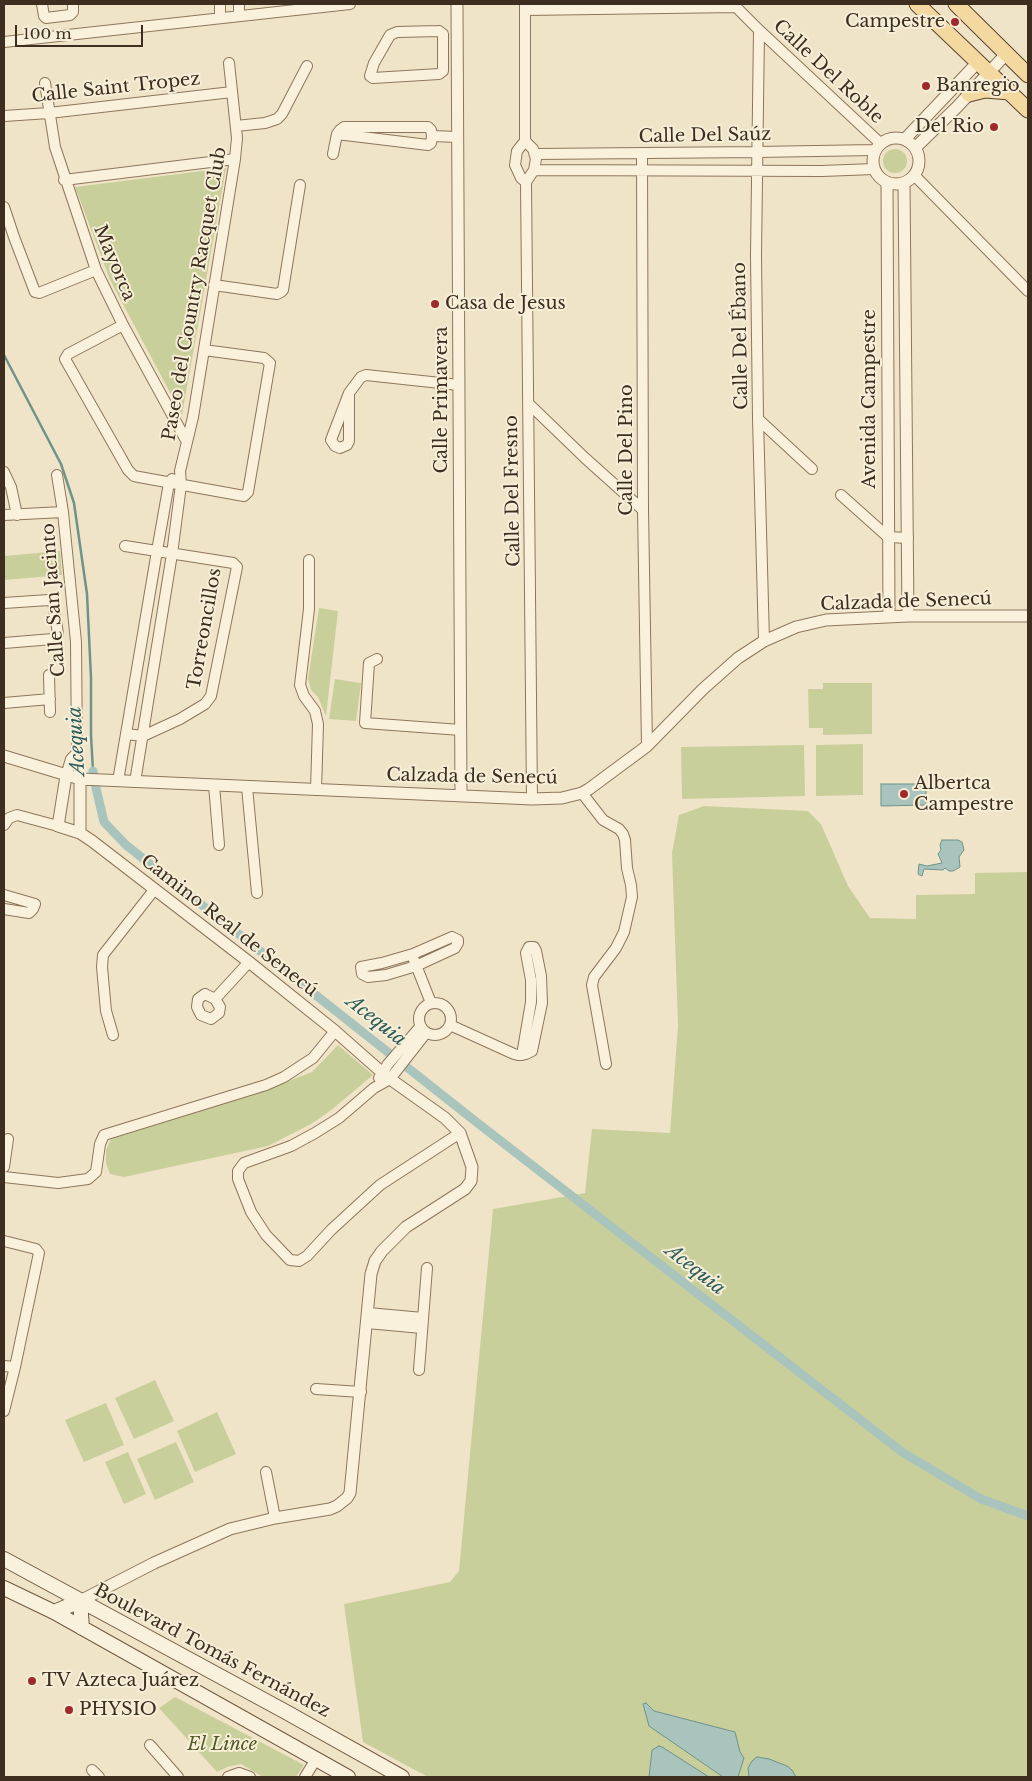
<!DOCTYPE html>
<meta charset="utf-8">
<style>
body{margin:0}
#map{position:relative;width:1032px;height:1781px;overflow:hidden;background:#f0e4c8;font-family:"Libre Baskerville",serif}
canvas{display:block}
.frame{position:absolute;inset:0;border:5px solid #3d2e20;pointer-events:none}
.scale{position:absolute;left:15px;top:25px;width:128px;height:22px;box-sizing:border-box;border:2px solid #3d2e20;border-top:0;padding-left:6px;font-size:15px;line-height:18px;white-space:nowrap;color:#3d2e20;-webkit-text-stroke:4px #f7eed8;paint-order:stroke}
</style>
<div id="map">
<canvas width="1032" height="1781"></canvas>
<div class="frame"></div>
<div class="scale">100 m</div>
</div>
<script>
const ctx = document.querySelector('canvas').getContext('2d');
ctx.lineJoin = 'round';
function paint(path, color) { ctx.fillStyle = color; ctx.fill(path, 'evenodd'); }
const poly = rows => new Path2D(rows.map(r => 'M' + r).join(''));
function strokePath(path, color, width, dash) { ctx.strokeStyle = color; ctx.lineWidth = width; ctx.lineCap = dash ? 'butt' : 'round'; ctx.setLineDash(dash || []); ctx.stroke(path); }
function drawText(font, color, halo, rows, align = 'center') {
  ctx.font = font + ' "Libre Baskerville",serif'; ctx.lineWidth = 4; ctx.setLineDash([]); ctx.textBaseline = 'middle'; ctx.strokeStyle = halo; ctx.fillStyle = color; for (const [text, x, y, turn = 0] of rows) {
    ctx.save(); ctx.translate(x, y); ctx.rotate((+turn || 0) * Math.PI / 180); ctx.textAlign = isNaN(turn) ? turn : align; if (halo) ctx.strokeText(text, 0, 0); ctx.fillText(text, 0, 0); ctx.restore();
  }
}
paint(poly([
 '883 161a12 12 0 1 1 24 0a12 12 0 1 1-24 0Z',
 [226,168,182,415,110,280,75,187],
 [60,551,62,575,4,580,4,556],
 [319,608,338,611,326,716,318,697,311,690,308,679],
 [335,679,361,683,356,721,329,719],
 [823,683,872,683,872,734,823,735,823,728,809,728,808,689,823,689],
 [863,744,863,795,816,796,816,745],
 [804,745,805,796,682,799,681,747],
 [704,806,808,811,821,824,848,886,870,918,916,919,916,895,975,894,975,873,1028,872,1028,1777,428,1777,363,1742,344,1604,450,1582,459,1571,493,1209,585,1193,592,1129,670,1133,678,1026,672,853,679,815],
 [338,1045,373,1075,330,1111,311,1124,268,1146,124,1177,110,1174,106,1163,106,1150,111,1139,258,1093,312,1072],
 [155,1380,174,1421,134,1439,115,1398],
 [106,1403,124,1445,84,1462,65,1420],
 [217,1412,236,1454,195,1472,177,1431],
 [176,1442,194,1482,155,1500,137,1459],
 [128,1452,146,1494,124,1504,105,1462],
 [175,1697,304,1765,296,1777,263,1777,241,1764,227,1767,217,1772,159,1708]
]), '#c9cf9b');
const water = poly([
 [881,784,926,784,926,805,881,806,881,784],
 [942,840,958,840,962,842,964,850,959,857,960,867,953,871,949,871,945,868,943,870,924,869,922,876,918,874,919,864,927,866,942,863,938,854,941,850,940,845,942,840],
 [646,1703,654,1711,735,1732,740,1752,744,1758,738,1777,723,1777,649,1726,643,1704,646,1703],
 [659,1746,662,1747,709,1777,649,1777,652,1750,659,1746],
 [757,1757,769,1759,787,1766,792,1770,796,1777,749,1777,748,1768,752,1761,757,1757]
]);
paint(water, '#a9c4bc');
strokePath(water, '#6f938a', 1);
strokePath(poly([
 [4,355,61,464,74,503,87,594,91,678,91,735,93,771]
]), '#6f938a', 2.5);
strokePath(poly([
 [93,771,96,788,104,822,126,845,475,1121,902,1452,981,1499,1028,1516]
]), '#a9c4bc', 9);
const minor = poly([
 [42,4,44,16,46,18,70,15,73,12,73,4],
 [220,4,220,17],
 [239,4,239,15],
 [525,4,525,141,533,149,536,159,534,170,526,182,532,799],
 [733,4,759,30,880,143],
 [526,10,736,7],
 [759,30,756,255,758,419,764,641],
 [439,31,443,34,443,71,439,74,373,78,370,76,374,63,390,35,397,32,439,31],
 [4,42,350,4],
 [45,83,55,147,96,270,123,325,187,442],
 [4,116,49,113,232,92],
 [236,126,265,123,277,119,282,114,307,66],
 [432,136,458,137],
 [525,141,517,151,515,165,521,178,526,182],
 [642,153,643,510,647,746],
 [333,154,337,134,340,130,344,127,428,127,431,130,432,136,431,143,428,145,337,134],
 [535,154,757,152,875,150],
 [534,170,822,171,874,169],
 [914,175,1028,291],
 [64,180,235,159],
 [4,207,14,237,35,292,39,293,96,270],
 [214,285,277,294,281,292,283,290,300,185],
 [123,325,68,354,65,359,128,470,134,476,139,477,244,496,248,492,270,363,264,358,204,350],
 [349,393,349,441,347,445,340,448,335,446,331,440,349,393,361,377,366,375,459,385],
 [528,403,585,458,643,510],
 [758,419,812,469],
 [4,472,11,487,17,515],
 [57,475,63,512,76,642,77,753,80,779],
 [841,495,888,537,908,538],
 [4,515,63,512],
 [125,546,233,563,237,567,211,696,205,704,180,719,143,736,126,734],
 [309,560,309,609,300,685,304,696,315,711,318,724,316,790],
 [4,603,49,600,53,601,58,634,56,637,53,639,4,643],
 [377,659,369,663,365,723,461,730],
 [49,675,50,712],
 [4,703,50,699],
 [66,776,71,759,77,753],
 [118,781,157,551,169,483,172,479],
 [135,782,172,554,181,485,180,471,193,417,235,159,237,138,229,63],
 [214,785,219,845],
 [247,787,257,893],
 [582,793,603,820,619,829,623,834,625,840,627,868,631,885,632,897,624,932,616,948,594,977,592,985,606,1064],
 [4,825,9,818,17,815,58,826],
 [4,895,35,904,33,909,29,913,4,909],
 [452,937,458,940,458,943,455,948,416,966,386,975,368,977,362,974,361,967,382,963,413,954,452,937],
 [414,960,431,1003],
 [205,994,215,999,220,1007,219,1013,211,1019,201,1015,197,1007,198,999,205,994],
 [215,999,249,962],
 '419 1019a16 16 0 1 1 32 0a16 16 0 1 1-32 0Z',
 [450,1025,514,1054,518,1055,522,1055,526,1054,532,1051,542,1003,541,976,536,951,534,947,529,947,526,953,531,980,531,1002,522,1055],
 [426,1033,390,1079,374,1088,339,1118,315,1133,291,1146,244,1163,238,1171,238,1179,251,1212,266,1235,290,1260,299,1261,307,1256,331,1230,380,1185,460,1133],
 [113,1035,106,1011,102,967,103,955,154,890],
 [379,1078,388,1064,420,1027],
 [4,1167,8,1139],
 [4,1177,58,1183,88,1179,96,1172,100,1144,104,1135,266,1085,284,1077,313,1058,335,1031],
 [4,1241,36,1249,39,1253,15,1367,4,1411],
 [368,1313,423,1318],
 [367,1323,422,1328],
 [4,1366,15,1367],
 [419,1370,427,1268],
 [316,1389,361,1392],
 [266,1472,275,1518],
 [150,1745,178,1777],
 [92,1770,99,1777],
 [228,1777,239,1773,250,1777],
 [305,1777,316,1759]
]);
const tertiary = poly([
 [457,4,461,796],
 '873 161a23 23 0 1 1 46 0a23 23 0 1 1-46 0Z',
 [905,139,978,62],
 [915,148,957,107,1007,53],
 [887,182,889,617],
 [904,183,908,616],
 [4,756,80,779,532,799,562,798,582,793,589,789,647,746,703,689,738,658,764,641,796,627,826,620,908,616,1028,616],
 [66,776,58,826,80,833,92,841,249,962,335,1031,386,1076,445,1118,460,1133,472,1167,471,1181,465,1189,406,1227,382,1251,375,1261,371,1274,350,1493,347,1498,337,1506,330,1509,275,1518,230,1529,154,1563,80,1601],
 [80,779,80,833]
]);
const secondary = poly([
 [4,1559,286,1712,402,1777],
 [4,1588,54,1612,348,1777],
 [54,1612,80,1601,82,1628]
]);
const primary = poly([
 [917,4,1028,110],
 [956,4,1028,75],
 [969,94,985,90,1010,92]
]);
strokePath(minor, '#8d765c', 12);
strokePath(tertiary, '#8d765c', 13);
strokePath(secondary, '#6f573f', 16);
strokePath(primary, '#5b4430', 17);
strokePath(minor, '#faf1dc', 10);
strokePath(tertiary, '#faf1dc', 11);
strokePath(secondary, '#faf1dc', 14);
strokePath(primary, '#f3d9a0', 15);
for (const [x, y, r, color] of [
 [955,22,5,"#9e2a2b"],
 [926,86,5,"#9e2a2b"],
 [994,127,5,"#9e2a2b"],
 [435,304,5,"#9e2a2b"],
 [904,794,5,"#9e2a2b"],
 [32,1681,5,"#9e2a2b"],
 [69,1710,5,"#9e2a2b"]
]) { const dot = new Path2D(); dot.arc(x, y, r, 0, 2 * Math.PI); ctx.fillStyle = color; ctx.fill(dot); strokePath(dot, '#f7eed8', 2); }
drawText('18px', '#3d2e20', '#f7eed8', [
 ["Campestre",945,22,"right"],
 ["Banregio",936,86],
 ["Del Rio",984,127,"right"],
 ["Casa de Jesus",445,304],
 ["Albertca",914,784],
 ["Campestre",914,805],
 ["TV Azteca Juárez",42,1681],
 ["PHYSIO",79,1710]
], 'left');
drawText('18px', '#3d2e20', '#f7eed8', [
 ["Calle Del Roble",828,72,43],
 ["Calle Saint Tropez",116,88,-6],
 ["Calle Del Saúz",705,136,-1],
 ["Mayorca",114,263,67],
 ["Paseo del Country Racquet Club",195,294,-80],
 ["Calle Del Ébano",741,336,-91],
 ["Avenida Campestre",870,399,-90],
 ["Calle Primavera",442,400,-90],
 ["Calle Del Pino",627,450,-90],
 ["Calle Del Fresno",513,491,-91],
 ["Calle San Jacinto",54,600,-94],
 ["Calzada de Senecú",906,602,-2],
 ["Torreoncillos",205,629,-80],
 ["Calzada de Senecú",472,777,1],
 ["Camino Real de Senecú",229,926,38],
 ["Boulevard Tomás Fernández",212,1651,28]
]);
drawText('italic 18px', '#4d5a26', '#f7eed8', [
 ["El Lince",222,1745]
]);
drawText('italic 19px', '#2f5d5a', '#f7eed8', [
 ["Acequia",77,741,-93],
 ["Acequia",376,1021,38],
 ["Acequia",695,1270,38]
]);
</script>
